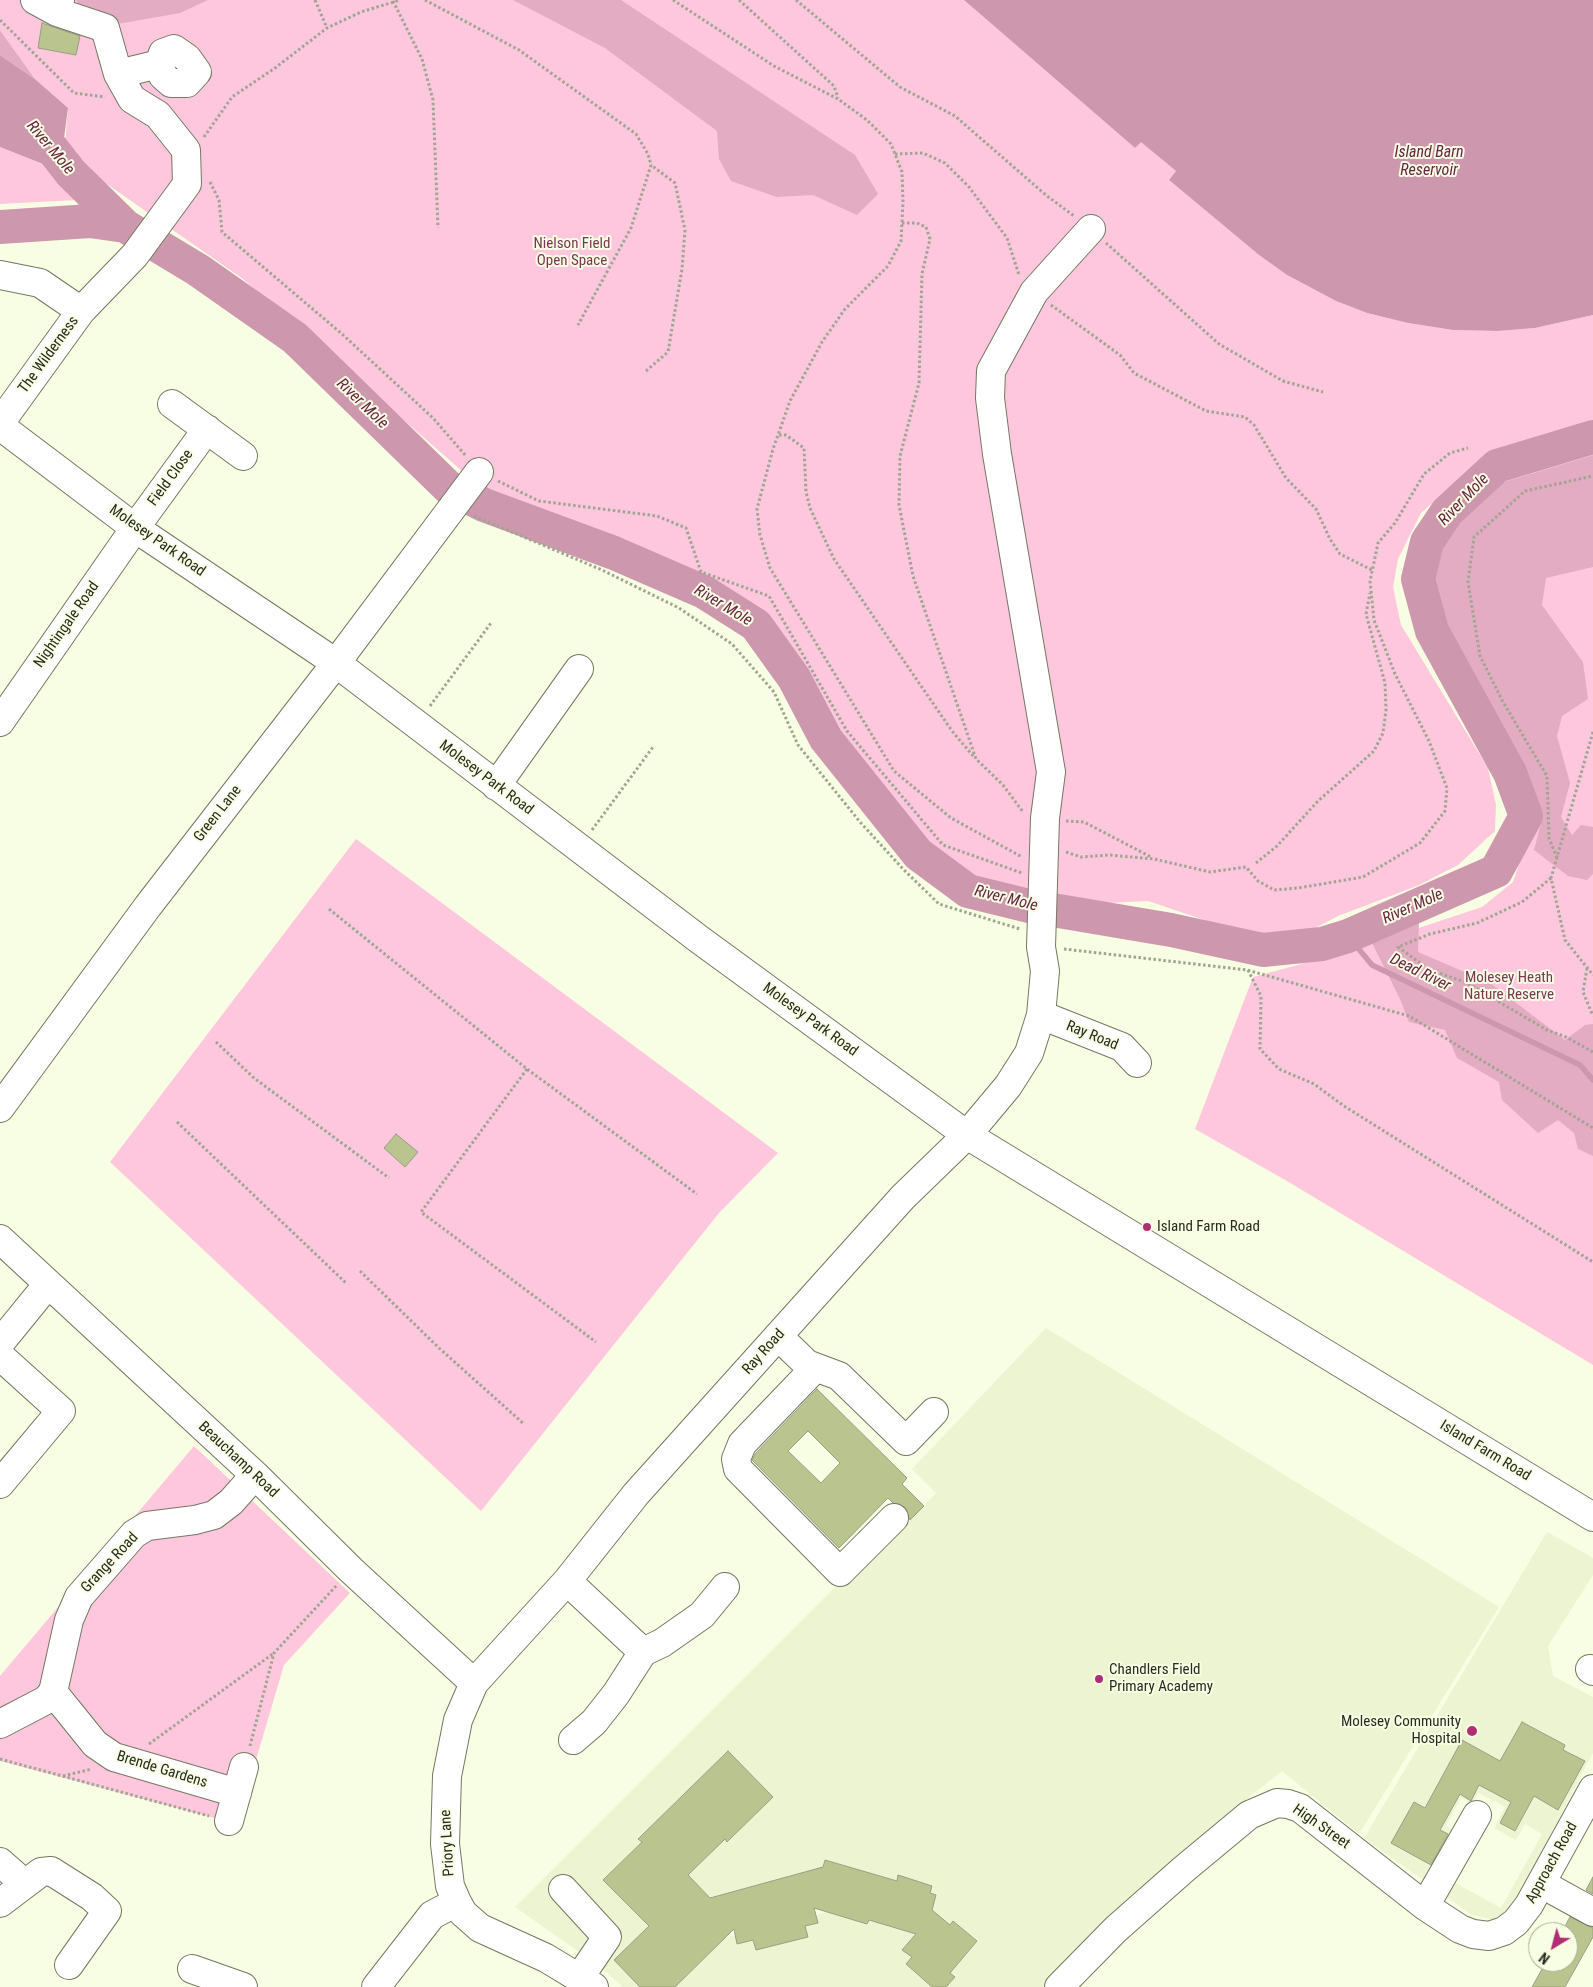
<!DOCTYPE html>
<style>
body{margin:0}
#map{position:relative;width:1593px;height:1987px;overflow:hidden;background:#f8fee3;font-family:"Roboto Condensed",sans-serif}
canvas{display:block}
.north{position:absolute;left:1528px;top:1922px;width:50px;height:50px;box-sizing:border-box;background:#f8fee3;border:1px solid #a5a995;border-radius:50%;rotate:217deg;font-size:14px;font-weight:700;line-height:20px;text-align:center;color:#282a20}
.north::after{content:'';display:block;margin:auto;width:18px;height:22px;background:#b12d75;clip-path:polygon(50% 0,100% 100%,50% 72%,0 100%)}
</style>
<div id="map">
<canvas width="1593" height="1987"></canvas>
<div class="north">N</div>
</div>
<script>
const ctx = document.querySelector('canvas').getContext('2d');
ctx.lineJoin = 'round';
function paint(path, color) { ctx.fillStyle = color; ctx.fill(path, 'evenodd'); }
const poly = rows => new Path2D(rows.map(r => 'M' + r).join(''));
function strokePath(path, color, width, dash) { ctx.strokeStyle = color; ctx.lineWidth = width; ctx.lineCap = dash ? 'butt' : 'round'; ctx.setLineDash(dash || []); ctx.stroke(path); }
function drawText(font, color, halo, rows, align = 'center') {
  ctx.font = font + ' "Roboto Condensed",sans-serif'; ctx.lineWidth = 4; ctx.setLineDash([]); ctx.textBaseline = 'middle'; ctx.strokeStyle = halo; ctx.fillStyle = color; for (const [text, x, y, turn = 0] of rows) {
    ctx.save(); ctx.translate(x, y); ctx.rotate((+turn || 0) * Math.PI / 180); ctx.textAlign = isNaN(turn) ? turn : align; if (halo) ctx.strokeText(text, 0, 0); ctx.fillText(text, 0, 0); ctx.restore();
  }
}
paint(poly([
 [1046,1328,1499,1607,1359,1834,1282,1771,1218,1822,1156,1876,1042,1987,946,1987,955,1977,950,1973,977,1941,954,1921,950,1925,942,1918,903,1950,912,1957,906,1965,932,1987,675,1987,724,1938,735,1935,753,1940,756,1950,807,1937,805,1926,817,1923,816,1915,827,1912,867,1924,870,1916,930,1893,932,1886,898,1876,897,1881,826,1860,823,1867,708,1898,688,1875,725,1839,728,1842,773,1797,728,1751,638,1838,642,1842,603,1880,659,1936,640,1987,623,1987,599,1966,515,1907,833,1589,910,1520,936,1493,912,1469],
 [1547,1532,1593,1558,1593,1575,1548,1646,1553,1676,1593,1697,1593,1753,1514,1904,1495,1920,1472,1915,1364,1838],
 [1522,1722,1565,1745,1563,1750,1584,1762,1559,1809,1534,1796,1515,1831,1500,1823,1511,1802,1479,1785,1471,1800,1459,1794,1440,1830,1453,1838,1437,1868,1392,1843,1414,1802,1425,1808,1462,1740,1522,1773,1509,1746],
 [1479,1793,1505,1807,1494,1828,1516,1840,1525,1824,1542,1834,1501,1908,1452,1881,1474,1841,1446,1826,1461,1798,1472,1804]
]), '#edf4d1');
paint(poly([
 [0,0,964,0,1135,148,1141,141,1176,171,1169,180,1259,255,1287,275,1336,301,1367,313,1408,323,1453,330,1498,331,1535,328,1593,315,1593,425,1551,432,1501,453,1461,477,1421,513,1398,559,1393,587,1401,625,1488,768,1496,805,1495,831,1458,865,1417,886,1338,916,1306,933,1274,939,1249,935,1148,901,1085,904,980,879,939,853,898,813,841,743,798,656,742,598,686,578,598,536,491,491,471,479,243,279,104,182,65,143,68,108,35,79,0,30],
 [0,147,53,168,77,200,0,204],
 [1593,465,1593,1365,1287,1181,1195,1129,1253,977,1346,952,1482,907,1513,882,1534,820,1523,752,1457,604],
 [356,839,778,1153,719,1213,481,1511,110,1162],
 [194,1446,350,1593,284,1665,237,1824,0,1761,0,1676]
]), '#fec7de');
paint(poly([
 [76,0,208,0,180,13,112,25,86,20],
 [513,0,621,0,855,155,878,194,857,215,813,195,777,197,731,181,719,159,717,131,605,48],
 [0,30,35,79,0,55],
 [1593,455,1593,567,1546,578,1542,605,1583,662,1588,699,1562,716,1557,736,1570,783,1561,817,1572,835,1581,825,1593,827,1593,874,1587,880,1568,876,1534,850,1541,823,1504,732,1443,634,1429,569,1452,522,1500,483],
 [1419,923,1418,952,1490,983,1565,1040,1585,1025,1593,1024,1593,1156,1578,1149,1574,1133,1558,1120,1538,1133,1502,1100,1499,1082,1457,1058,1445,1030,1409,1022,1400,999,1370,939]
]), '#e4acc3');
paint(poly([
 [964,0,1593,0,1593,315,1535,328,1498,331,1453,330,1408,323,1367,313,1336,301,1287,275,1259,255,1169,180,1176,171,1141,142,1135,148],
 [0,55,35,79,68,108,61,161,53,168,0,147]
]), '#cd97ae');
strokePath(poly([
 [1348,936,1372,965,1580,1065,1593,1080]
]), '#cd97ae', 5.5);
strokePath(poly([
 [0,88,24,113,71,173,125,226,198,270,295,338,448,487,484,505,614,553,704,592,756,625,794,678,826,739,918,854,968,891,1029,906,1171,930,1263,950,1322,944,1348,936,1496,871,1526,816,1510,773,1432,631,1418,579,1427,542,1447,512,1497,466,1593,437],
 [0,227,90,221,125,226]
]), '#cd97ae', 34);
const building = poly([
 [42,23,80,36,76,55,38,48,42,23],
 [396,1134,418,1152,405,1167,384,1148,396,1134],
 [817,1389,907,1478,902,1484,924,1506,910,1520,905,1507,893,1503,888,1498,839,1548,752,1460,755,1454,817,1389],
 [808,1431,840,1463,821,1483,788,1451,808,1431],
 [1522,1722,1565,1745,1563,1750,1585,1761,1558,1810,1534,1796,1515,1831,1500,1823,1511,1802,1479,1785,1471,1801,1460,1794,1440,1830,1448,1834,1431,1865,1391,1843,1414,1802,1425,1808,1462,1740,1500,1761,1522,1722],
 [728,1751,773,1797,727,1842,725,1839,688,1875,710,1898,823,1867,825,1860,897,1881,898,1875,932,1886,930,1893,936,1895,932,1910,950,1925,953,1921,977,1941,950,1973,955,1977,946,1987,932,1987,906,1964,912,1957,902,1950,916,1934,869,1920,867,1924,814,1908,818,1923,805,1926,808,1937,756,1950,753,1940,737,1944,734,1929,675,1987,640,1987,614,1960,649,1926,603,1880,642,1842,638,1839,728,1751],
 [1593,1877,1593,1894,1586,1890,1593,1877],
 [1570,1917,1593,1928,1593,1937,1565,1987,1532,1987,1546,1962,1568,1962,1568,1932,1562,1932,1570,1917]
]);
paint(building, '#bac48f');
strokePath(building, '#999e85', 1);
const minor = poly([
 [35,0,57,12],
 [118,74,159,64,163,53,174,49,187,58,197,72,187,83,171,83,163,76,159,64],
 [0,275,40,283,81,311],
 [172,404,243,456],
 [0,423,81,311,135,255,187,184,186,150,158,115,132,99,118,74,105,28,57,12,60,0],
 [0,426,135,528,336,663,700,940,967,1135,1593,1517],
 [0,722,135,528,207,429],
 [496,786,579,669],
 [1041,1015,1122,1047,1137,1063],
 [0,1108,148,906,336,663,479,472],
 [0,1239,255,1475,351,1570,474,1683],
 [778,1336,807,1364,839,1376,906,1441,934,1412],
 [0,1343,48,1284],
 [0,1356,61,1411,0,1484],
 [815,1368,742,1444,736,1459,738,1469,840,1572,894,1518],
 [567,1581,643,1652],
 [1590,1669,1593,1671],
 [53,1692,95,1744,114,1757,237,1793],
 [0,1724,46,1700,53,1692,69,1620,79,1597,134,1534,147,1526,195,1520,214,1515,231,1502,255,1475],
 [573,1740,594,1722,616,1694,643,1652,662,1643,702,1615,725,1587],
 [229,1821,244,1767],
 [0,1862,25,1884],
 [1542,1884,1593,1912],
 [563,1889,607,1937,580,1977],
 [0,1903,41,1872,51,1871,92,1897,107,1911,69,1965],
 [1425,1906,1477,1815],
 [192,1969,243,1987],
 [376,1987,432,1915,457,1902],
 [594,1987,546,1958,480,1928,463,1913,457,1902,450,1886,445,1844,447,1776,458,1720,474,1683,567,1581,636,1494,903,1197,967,1135,1008,1086,1029,1053,1041,1015,1045,971,1041,947,1045,818,1051,772,997,454,990,398,991,371,1034,292,1091,229],
 [1059,1987,1116,1929,1184,1869,1249,1815,1277,1803,1288,1804,1300,1808,1425,1906,1460,1929,1473,1934,1489,1936,1504,1931,1516,1922,1529,1905,1593,1789]
]);
strokePath(minor, '#747860', 30);
strokePath(poly([
 [315,0,327,28],
 [425,0,519,50,636,134,648,154,651,165,631,228,578,325],
 [673,0,774,66,838,99,867,120,891,144,902,172,903,202,901,241,888,266,845,309,822,342,790,401,773,449,757,509,760,535,770,568,894,771,951,818,1022,857],
 [739,0,834,86,838,98],
 [796,0,900,87,955,116,1047,196,1074,216],
 [393,1,422,59,433,100,438,228],
 [0,20,74,93,105,97],
 [204,137,232,97,275,68,327,28,361,12,400,0],
 [895,154,923,153,945,163,969,187,1007,238,1019,275],
 [210,182,219,200,222,232,342,334,433,418,466,456],
 [902,223,917,223,926,227,930,239,922,274,919,383,900,456,899,505,913,576,976,759,1003,785,1023,812],
 [1106,243,1219,344,1283,381,1323,392],
 [1051,305,1120,355,1134,373,1206,411,1245,417,1254,425,1286,478,1316,509,1330,539,1340,554,1372,570],
 [646,371,668,352,682,269,685,230,675,183,651,165],
 [779,435,786,435,804,448,806,492,810,508,834,559,952,731,974,757],
 [498,481,539,501,657,516,686,528,701,572,769,596,847,731,943,845,1022,873],
 [474,516,602,570,679,608,732,644,774,692,798,745,860,822,903,869,939,904,1020,929],
 [430,706,491,623],
 [1593,732,1551,878,1565,940,1593,975],
 [1066,821,1084,822,1151,857],
 [592,830,653,747],
 [1066,852,1081,857,1109,855,1154,859,1210,872,1246,867,1258,881,1274,890,1298,888,1363,877,1420,843,1445,811,1447,788,1429,741,1395,674,1374,620,1370,581,1378,543,1395,523,1424,474,1450,453,1468,448],
 [1557,858,1549,838,1547,776,1503,702,1480,656,1468,582,1474,537,1525,491,1593,476],
 [1256,863,1277,846,1318,801,1374,751,1383,733,1386,710,1385,683,1366,614,1370,593],
 [1551,878,1522,902,1477,923,1430,934,1398,947,1430,970,1465,982,1547,1030,1566,1037,1593,1052],
 [329,909,527,1069,697,1194],
 [1064,949,1247,970,1409,1016,1593,1128],
 [1587,968,1583,992,1593,1016],
 [1248,970,1261,996,1260,1049,1279,1069,1314,1084,1344,1106,1593,1262],
 [216,1042,254,1078,389,1178],
 [527,1069,421,1212,596,1342],
 [177,1122,347,1284],
 [360,1271,439,1348,524,1424],
 [149,1744,274,1653],
 [250,1746,274,1653,337,1585],
 [0,1759,209,1816],
 [63,1776,92,1769]
]), '#a0a591', 3, [2.5, 2.5]);
strokePath(minor, '#fff', 28);
for (const [x, y, r, color] of [
 [1147,1227,5,"#b12d75"],
 [1099,1679,5,"#b12d75"],
 [1472,1731,6,"#b12d75"]
]) { const dot = new Path2D(); dot.arc(x, y, r, 0, 2 * Math.PI); ctx.fillStyle = color; ctx.fill(dot); strokePath(dot, '#f8fee3', 2); }
drawText('15px', '#793656', '#f8fee3', [
 ["Nielson Field",572,244],
 ["Open Space",572,261],
 ["Molesey Heath",1509,978],
 ["Nature Reserve",1509,995]
]);
drawText('15px', '#282a20', '#f8fee3', [
 ["The Wilderness",49,355,-54],
 ["Field Close",171,478,-54],
 ["Molesey Park Road",157,541,35],
 ["Nightingale Road",67,625,-55],
 ["Molesey Park Road",486,778,37],
 ["Green Lane",218,814,-52],
 ["Molesey Park Road",810,1020,36],
 ["Ray Road",1092,1036,22],
 ["Ray Road",764,1352,-48],
 ["Island Farm Road",1485,1451,31],
 ["Beauchamp Road",238,1460,43],
 ["Grange Road",110,1563,-47],
 ["Brende Gardens",162,1770,17],
 ["High Street",1321,1827,35],
 ["Priory Lane",448,1843,-93],
 ["Approach Road",1552,1863,-61]
]);
drawText('15px', '#282a20', '#f8fee3', [
 ["Island Farm Road",1157,1227],
 ["Chandlers Field",1109,1670],
 ["Primary Academy",1109,1687],
 ["Molesey Community",1461,1722,"right"],
 ["Hospital",1461,1739,"right"]
], 'left');
drawText('italic 16px', '#652445', '#f8fee3', [
 ["River Mole",50,148,50],
 ["Island Barn",1429,153],
 ["Reservoir",1429,171],
 ["River Mole",362,404,44],
 ["River Mole",1464,500,-46],
 ["River Mole",723,606,31],
 ["River Mole",1006,899,14],
 ["River Mole",1413,907,-24],
 ["Dead River",1420,973,26]
]);
</script>
